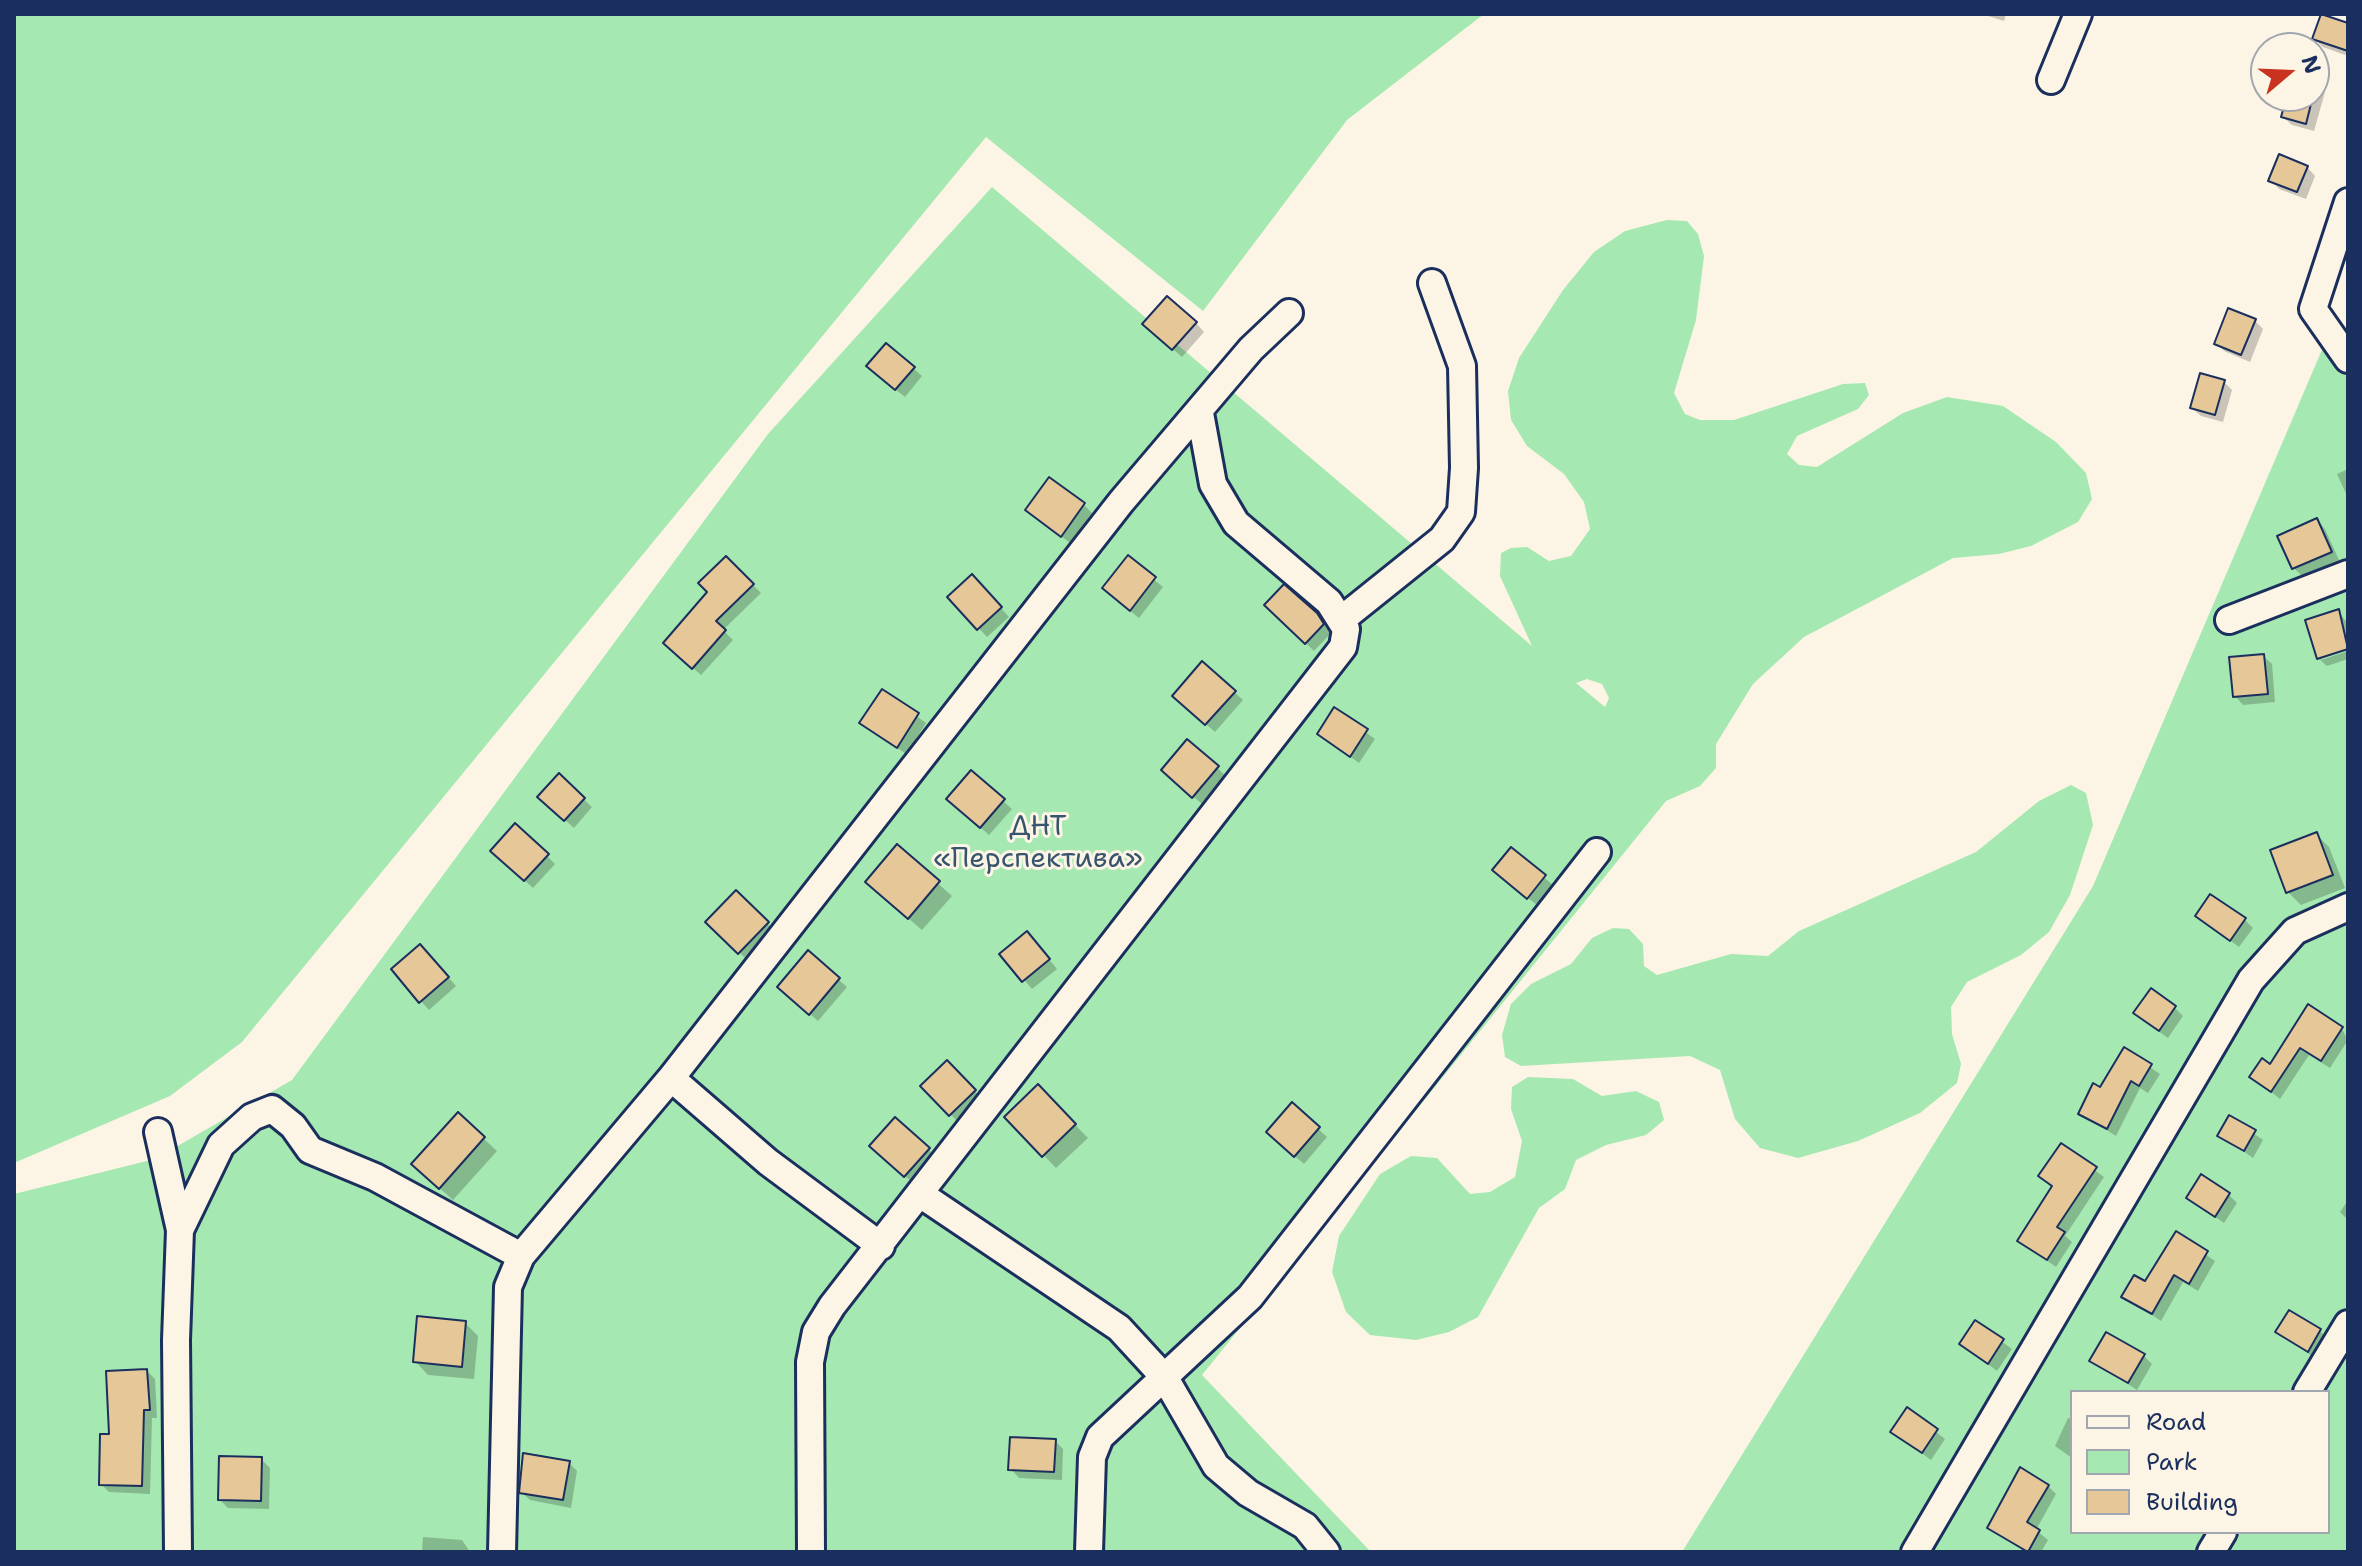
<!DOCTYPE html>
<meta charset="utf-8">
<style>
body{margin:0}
#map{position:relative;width:2362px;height:1566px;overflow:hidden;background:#fcf5e5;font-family:"Shantell Sans",sans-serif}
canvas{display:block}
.frame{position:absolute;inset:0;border:16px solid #1b2f5e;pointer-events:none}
.legend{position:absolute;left:2070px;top:1390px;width:260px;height:144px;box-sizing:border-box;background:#fcf5e5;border:2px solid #a2a6af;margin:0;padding:10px 14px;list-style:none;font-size:24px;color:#1b2f5e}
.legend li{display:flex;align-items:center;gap:16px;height:40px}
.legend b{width:40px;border:2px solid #a2a6af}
.north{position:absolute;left:2250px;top:32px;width:80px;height:80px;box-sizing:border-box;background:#fcf5e5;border:2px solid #a2a6af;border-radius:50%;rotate:71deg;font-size:22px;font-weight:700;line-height:32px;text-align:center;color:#1b2f5e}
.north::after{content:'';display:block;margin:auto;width:28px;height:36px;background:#c8321e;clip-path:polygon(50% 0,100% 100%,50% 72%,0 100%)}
</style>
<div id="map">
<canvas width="2362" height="1566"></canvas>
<div class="frame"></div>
<ul class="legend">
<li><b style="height:10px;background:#fcf5e5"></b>Road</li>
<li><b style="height:22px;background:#a6e8b1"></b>Park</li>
<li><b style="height:22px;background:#e5c798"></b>Building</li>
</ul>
<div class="north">N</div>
</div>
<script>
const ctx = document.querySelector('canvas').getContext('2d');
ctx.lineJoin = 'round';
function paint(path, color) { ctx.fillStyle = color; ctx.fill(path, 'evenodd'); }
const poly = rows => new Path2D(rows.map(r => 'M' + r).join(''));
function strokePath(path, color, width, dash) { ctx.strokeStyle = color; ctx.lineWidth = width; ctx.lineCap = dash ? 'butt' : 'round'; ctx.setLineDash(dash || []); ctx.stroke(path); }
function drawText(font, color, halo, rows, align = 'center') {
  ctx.font = font + ' "Shantell Sans",sans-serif'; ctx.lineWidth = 6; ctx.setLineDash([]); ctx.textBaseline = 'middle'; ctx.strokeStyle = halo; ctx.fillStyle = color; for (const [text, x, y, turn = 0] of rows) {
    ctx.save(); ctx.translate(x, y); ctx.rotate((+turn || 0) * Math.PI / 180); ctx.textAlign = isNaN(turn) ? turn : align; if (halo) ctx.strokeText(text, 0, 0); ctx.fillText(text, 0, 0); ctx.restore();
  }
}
paint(poly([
 [14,14,1484,14,1347,120,1203,311,986,137,242,1042,170,1096,14,1163],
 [992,187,1532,646,1500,576,1501,553,1511,548,1527,547,1549,561,1571,556,1590,529,1584,502,1564,474,1527,446,1511,420,1508,391,1519,358,1563,290,1594,252,1625,231,1667,220,1687,221,1698,234,1704,256,1696,320,1674,393,1685,414,1700,420,1734,420,1843,384,1865,383,1869,395,1858,409,1797,436,1787,454,1799,465,1817,467,1903,413,1947,397,2003,406,2056,442,2086,473,2092,499,2078,522,2031,546,1999,554,1953,558,1804,637,1753,684,1716,744,1716,768,1700,786,1666,801,1202,1375,1371,1552,14,1552,14,1194,155,1159,292,1080,768,434],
 [1587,679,1602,684,1609,698,1605,707,1576,683],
 [2327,338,2348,369,2348,1552,1682,1552,2093,886],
 [2072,1392,2328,1392,2328,1532,2072,1532],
 [2071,785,2086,793,2093,825,2070,895,2049,932,2021,955,1967,982,1951,1007,1952,1034,1961,1064,1957,1083,1920,1113,1858,1141,1798,1158,1760,1148,1735,1119,1720,1070,1690,1056,1521,1066,1505,1057,1502,1035,1511,1004,1531,984,1571,964,1592,938,1613,928,1629,929,1643,944,1644,966,1657,975,1731,954,1768,956,1799,931,1976,852,2039,801],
 [1528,1077,1573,1079,1602,1096,1636,1091,1659,1102,1664,1120,1646,1135,1606,1145,1576,1160,1565,1189,1539,1208,1478,1317,1449,1332,1416,1340,1370,1335,1346,1312,1332,1272,1339,1236,1380,1174,1411,1156,1437,1158,1470,1194,1490,1192,1515,1177,1522,1141,1511,1109,1512,1087]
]), '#a6e8b1');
paint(poly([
 [1982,14,2006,14,2004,21],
 [2348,25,2348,56,2323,47,2314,39],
 [2314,83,2325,92,2314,131,2292,125,2283,117,2289,96,2314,96],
 [2307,167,2315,176,2306,199,2279,189,2271,180],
 [2255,321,2263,329,2250,362,2224,351,2216,343],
 [1196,323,1204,332,1182,357,1153,332],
 [913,368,922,376,905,397,877,375],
 [2224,382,2232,390,2223,422,2201,416,2192,408],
 [2348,469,2348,498,2337,474],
 [1084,505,1092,513,1070,543,1027,510],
 [2317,520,2325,529,2339,560,2302,576,2294,568],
 [1128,558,1163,587,1139,618,1112,596],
 [726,559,761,593,723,630,733,640,701,675,674,651],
 [980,585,1009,617,987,637,950,597],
 [1267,605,1315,614,1331,633,1314,651],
 [2338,611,2348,624,2348,646,2321,655,2321,660,2348,651,2348,659,2327,666,2318,658],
 [2263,656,2272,664,2275,702,2243,705,2235,696],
 [882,691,926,723,906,754,862,723],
 [1234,692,1243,700,1215,732,1183,704],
 [1335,710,1375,739,1359,763,1319,734],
 [1188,742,1226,776,1202,804,1172,778],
 [559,776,592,807,574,828,548,805],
 [1003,801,1012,809,989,835,957,807],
 [2316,834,2329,847,2345,888,2301,905,2288,892],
 [897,847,952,896,922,930,880,894],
 [1511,850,1553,885,1537,905,1503,879],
 [547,856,555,864,533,888,501,859],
 [736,893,776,932,748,961,708,921],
 [2197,916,2244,919,2253,928,2239,947],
 [1035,942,1057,969,1032,989,1002,954],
 [808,953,847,987,818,1021,788,995],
 [429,955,456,986,429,1010,393,970],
 [2309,1007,2342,1029,2348,1040,2330,1068,2309,1055,2280,1099,2252,1077,2271,1066],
 [2175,1008,2183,1016,2168,1038,2144,1021],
 [2125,1050,2160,1074,2148,1093,2140,1088,2116,1136,2080,1113,2101,1089],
 [947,1063,983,1100,959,1123,923,1086],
 [1038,1087,1088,1138,1056,1168,1007,1117],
 [1292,1105,1327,1137,1304,1164,1277,1141],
 [458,1115,497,1151,453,1200,427,1177],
 [2230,1117,2263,1140,2253,1158,2220,1135],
 [2061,1146,2104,1177,2065,1236,2072,1242,2056,1267,2020,1241,2054,1187,2041,1176],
 [928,1149,936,1157,913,1183,880,1154],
 [2228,1194,2237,1203,2224,1223,2188,1198],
 [2348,1200,2348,1220,2340,1212],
 [2176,1234,2215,1261,2198,1291,2183,1282,2161,1321,2124,1296,2146,1284],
 [1975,1322,2012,1349,1997,1371,1961,1344],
 [465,1323,478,1336,474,1379,428,1375,415,1361],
 [2320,1331,2328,1339,2316,1359,2278,1332],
 [2143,1355,2152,1364,2137,1390,2092,1361],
 [147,1371,155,1379,157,1418,152,1418,150,1494,109,1492,101,1484,111,1436],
 [1908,1410,1945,1439,1931,1460,1893,1432],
 [2068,1418,2072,1419,2072,1458,2055,1446],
 [1055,1441,1063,1449,1062,1480,1019,1478,1011,1469],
 [261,1459,270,1468,269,1509,228,1508,220,1500],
 [569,1463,577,1471,571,1508,530,1500,521,1492],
 [2048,1486,2056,1494,2036,1530,2048,1540,2041,1552,2025,1552,1989,1527],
 [423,1537,462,1540,470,1552,422,1552]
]), '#0003');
const building = poly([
 [2321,14,2348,23,2348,51,2312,39,2321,14],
 [2287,96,2313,96,2306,124,2281,117,2287,96],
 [2279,154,2308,166,2297,192,2268,181,2279,154],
 [1167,296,1197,322,1172,350,1142,324,1167,296],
 [2228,308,2256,319,2241,355,2214,344,2228,308],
 [886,343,915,367,895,390,866,366,886,343],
 [2200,373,2225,380,2215,415,2190,408,2200,373],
 [1049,477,1085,503,1061,537,1025,510,1049,477],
 [2317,518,2332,552,2292,569,2277,536,2317,518],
 [1128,555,1156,577,1130,611,1102,588,1128,555],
 [726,556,754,584,716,621,726,630,692,669,663,643,707,592,698,583,726,556],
 [972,574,1002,607,977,630,947,597,972,574],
 [1284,584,1317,613,1324,624,1305,644,1264,605,1284,584],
 [2339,609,2348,649,2317,659,2305,620,2339,609],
 [2264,654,2268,694,2233,697,2229,657,2264,654],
 [1202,661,1236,691,1205,725,1172,696,1202,661],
 [882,689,919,713,897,748,859,723,882,689],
 [1334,707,1368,729,1350,757,1317,734,1334,707],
 [1187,739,1219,766,1192,798,1161,770,1187,739],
 [971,770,1005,799,980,828,946,799,971,770],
 [559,773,585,798,564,821,537,797,559,773],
 [515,823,549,854,524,881,490,851,515,823],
 [2317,832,2333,875,2286,893,2270,850,2317,832],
 [897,844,940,881,908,919,865,882,897,844],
 [1511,847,1546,875,1527,899,1492,870,1511,847],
 [736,890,769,922,738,954,705,922,736,890],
 [2210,894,2246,918,2230,941,2195,916,2210,894],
 [1027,931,1050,959,1022,982,999,954,1027,931],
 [420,944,449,977,419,1003,391,969,420,944],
 [808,950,840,978,809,1015,777,987,808,950],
 [2151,988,2176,1006,2159,1031,2133,1013,2151,988],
 [2308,1004,2343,1027,2321,1061,2300,1048,2271,1092,2249,1077,2262,1058,2270,1064,2308,1004],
 [2124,1047,2152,1064,2139,1086,2131,1081,2107,1129,2078,1114,2093,1083,2100,1087,2124,1047],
 [947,1060,976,1090,949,1116,920,1086,947,1060],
 [1038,1084,1076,1124,1042,1157,1004,1117,1038,1084],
 [1292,1102,1320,1127,1294,1157,1266,1132,1292,1102],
 [458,1112,485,1137,439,1189,411,1164,458,1112],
 [2229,1115,2256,1130,2244,1151,2217,1136,2229,1115],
 [895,1117,930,1148,904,1177,869,1146,895,1117],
 [2061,1143,2097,1167,2057,1227,2065,1232,2047,1260,2017,1241,2052,1186,2038,1176,2061,1143],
 [2201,1174,2230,1193,2215,1217,2186,1198,2201,1174],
 [2176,1231,2208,1251,2189,1284,2174,1275,2152,1314,2121,1297,2134,1275,2145,1281,2176,1231],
 [2289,1310,2321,1329,2308,1352,2275,1332,2289,1310],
 [417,1316,466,1321,462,1367,413,1362,417,1316],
 [1975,1320,2004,1339,1988,1364,1959,1344,1975,1320],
 [2106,1332,2145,1354,2128,1383,2089,1361,2106,1332],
 [147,1369,150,1410,144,1410,142,1486,99,1485,100,1434,109,1434,106,1371,147,1369],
 [1907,1407,1938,1429,1922,1453,1890,1432,1907,1407],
 [1010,1437,1056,1439,1054,1472,1008,1470,1010,1437],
 [523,1453,570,1461,563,1500,519,1493,523,1453],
 [219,1456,262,1457,261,1501,218,1500,219,1456],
 [2020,1467,2049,1485,2027,1522,2040,1530,2028,1552,1987,1528,2020,1467]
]);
paint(building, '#e5c798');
strokePath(building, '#1b2f5e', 2);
const minor = poly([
 [2051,80,2078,14],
 [2348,202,2313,309,2348,359],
 [1341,620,1442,539,1461,512,1464,468,1462,366,1432,283],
 [2229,620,2348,574],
 [671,1078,768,1162,881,1246],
 [158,1132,180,1230,176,1340,178,1552],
 [920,1194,1119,1328,1165,1378,1216,1466,1248,1493,1305,1526,1326,1552],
 [180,1230,221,1145,252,1117,272,1109,293,1126,310,1150,375,1177,521,1256],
 [2307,1392,2348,1324],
 [502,1552,508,1287,521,1256,671,1078,1121,502,1251,349,1289,313],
 [811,1552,810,1362,816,1332,832,1306,1343,647,1346,629,1329,602,1236,523,1213,484,1200,413],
 [1089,1552,1092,1457,1100,1437,1250,1297,1597,852],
 [1915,1552,2251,980,2295,931,2348,907],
 [2211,1552,2223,1532]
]);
strokePath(minor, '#1b2f5e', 32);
strokePath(minor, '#fcf5e5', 26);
drawText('28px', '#37546f', '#fcf5e5', [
 ["ДНТ",1038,828],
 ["«Перспектива»",1038,860]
]);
</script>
